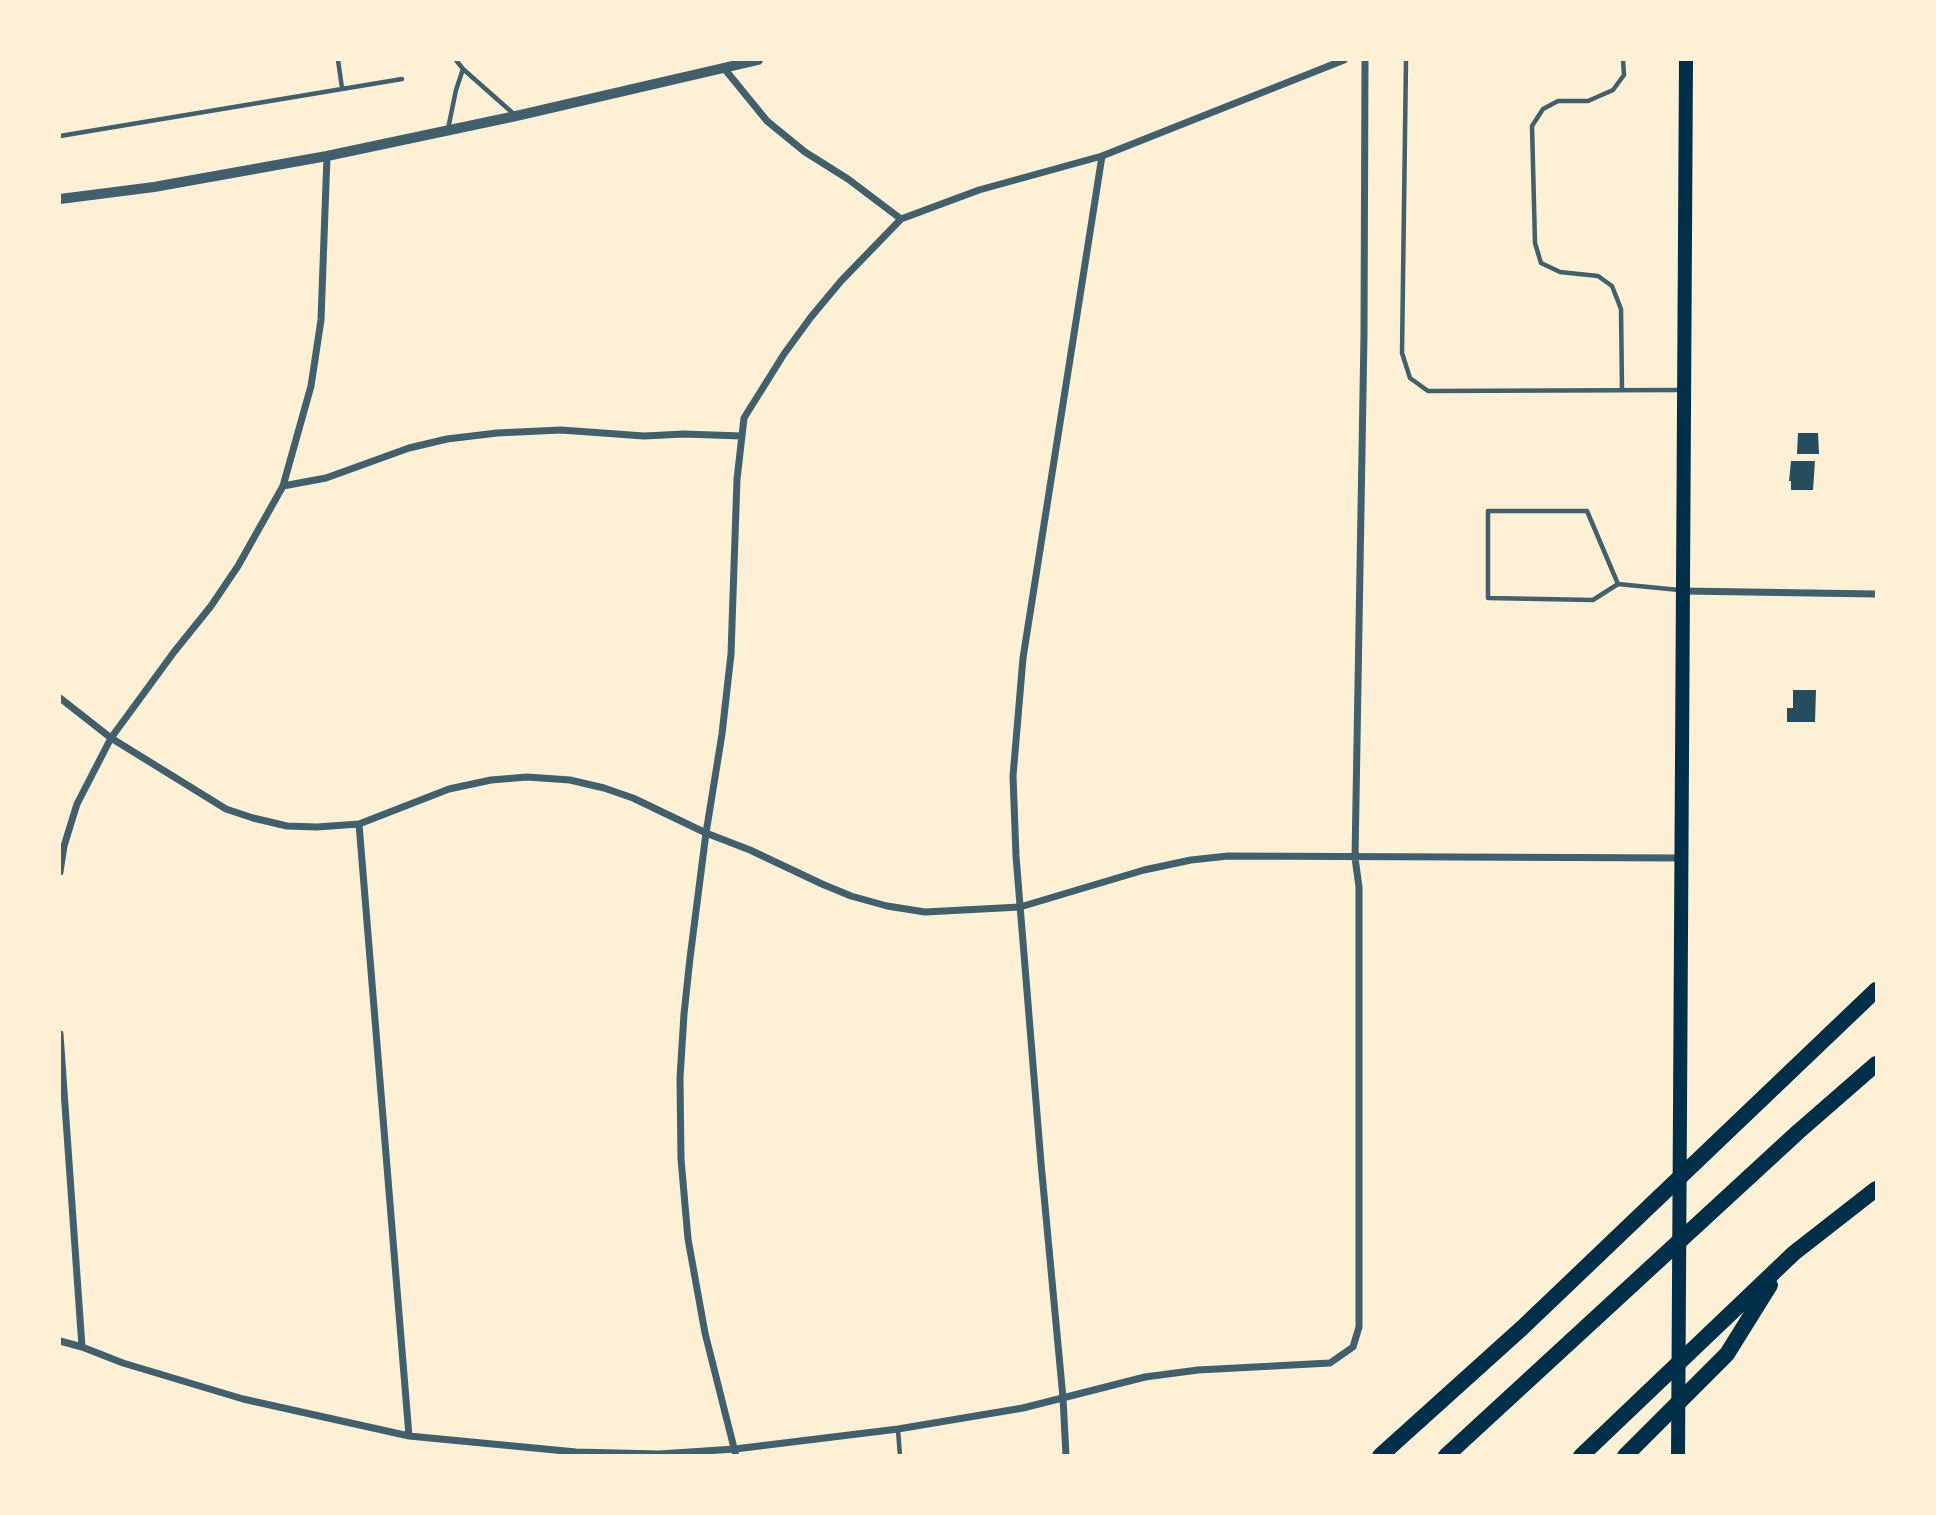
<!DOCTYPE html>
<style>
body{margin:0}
#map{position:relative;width:1936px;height:1515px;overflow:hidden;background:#fdf0d5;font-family:Poppins,sans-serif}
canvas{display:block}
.frame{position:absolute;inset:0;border:61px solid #fdf0d5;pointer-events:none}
</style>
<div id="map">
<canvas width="1936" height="1515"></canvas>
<div class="frame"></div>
</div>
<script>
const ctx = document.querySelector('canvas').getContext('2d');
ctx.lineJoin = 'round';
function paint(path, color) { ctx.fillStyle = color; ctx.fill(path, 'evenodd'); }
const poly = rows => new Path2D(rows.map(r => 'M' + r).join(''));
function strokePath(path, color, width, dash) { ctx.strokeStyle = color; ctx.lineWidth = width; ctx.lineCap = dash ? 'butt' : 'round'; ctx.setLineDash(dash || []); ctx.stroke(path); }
paint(poly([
 [1798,433,1818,433,1819,454,1797,454],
 [1791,461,1815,461,1813,490,1791,490,1791,481,1789,481],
 [1793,690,1816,690,1815,722,1787,722,1787,708,1793,708]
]), '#264d5e');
strokePath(poly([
 [338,60,342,88],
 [456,60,463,69,515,115],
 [1406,60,1402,353,1410,378,1428,391,1680,390],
 [448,129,456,90,463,69],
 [60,136,402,79],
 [1622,390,1621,309,1612,286,1598,276,1560,272,1541,263,1535,243,1532,126,1543,109,1558,101,1588,101,1613,90,1624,75,1623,60],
 [1618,584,1587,511,1488,511,1488,598,1593,600,1618,584,1679,590],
 [898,1430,900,1456]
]), '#3f606c', 4.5);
strokePath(poly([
 [723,67,767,121,805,152,848,179,901,219],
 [283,486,326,478,409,448,447,439,497,433,561,430,644,436,684,434,742,436],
 [1683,591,1876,594],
 [60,698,111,738,226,809,253,818,287,826,317,827,359,824,449,789,491,780,527,777,570,780,604,788,633,798,706,833,750,850,822,884,851,896,887,906,925,912,1020,907,1144,870,1191,860,1228,856,1681,858],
 [359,824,409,1436],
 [60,872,64,846,77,804,111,738,174,652,211,606,238,566,283,486,311,386,321,320,327,156],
 [60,1034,82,1347],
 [60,1341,82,1347,123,1363,243,1399,409,1436,576,1452,659,1454,735,1449,898,1429,1023,1408,1145,1377,1198,1370,1330,1363,1353,1347,1359,1327,1359,887,1355,858,1364,335,1365,60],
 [736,1456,705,1333,688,1239,681,1159,680,1078,684,1014,690,958,706,833,722,734,731,654,737,479,744,418,784,354,811,317,841,281,901,219,979,190,1102,156,1344,60],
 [1066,1456,1063,1398,1041,1163,1016,856,1013,776,1023,658,1102,156]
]), '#3f606c', 7);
strokePath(poly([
 [60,199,154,187,327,156,516,116,758,60]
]), '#3f606c', 10);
strokePath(poly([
 [1678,1456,1686,60]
]), '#003049', 14);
strokePath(poly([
 [1380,1456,1522,1328,1876,990],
 [1446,1456,1798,1132,1876,1064],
 [1581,1456,1794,1253,1876,1189],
 [1625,1456,1727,1354,1770,1285]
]), '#003049', 16);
</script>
